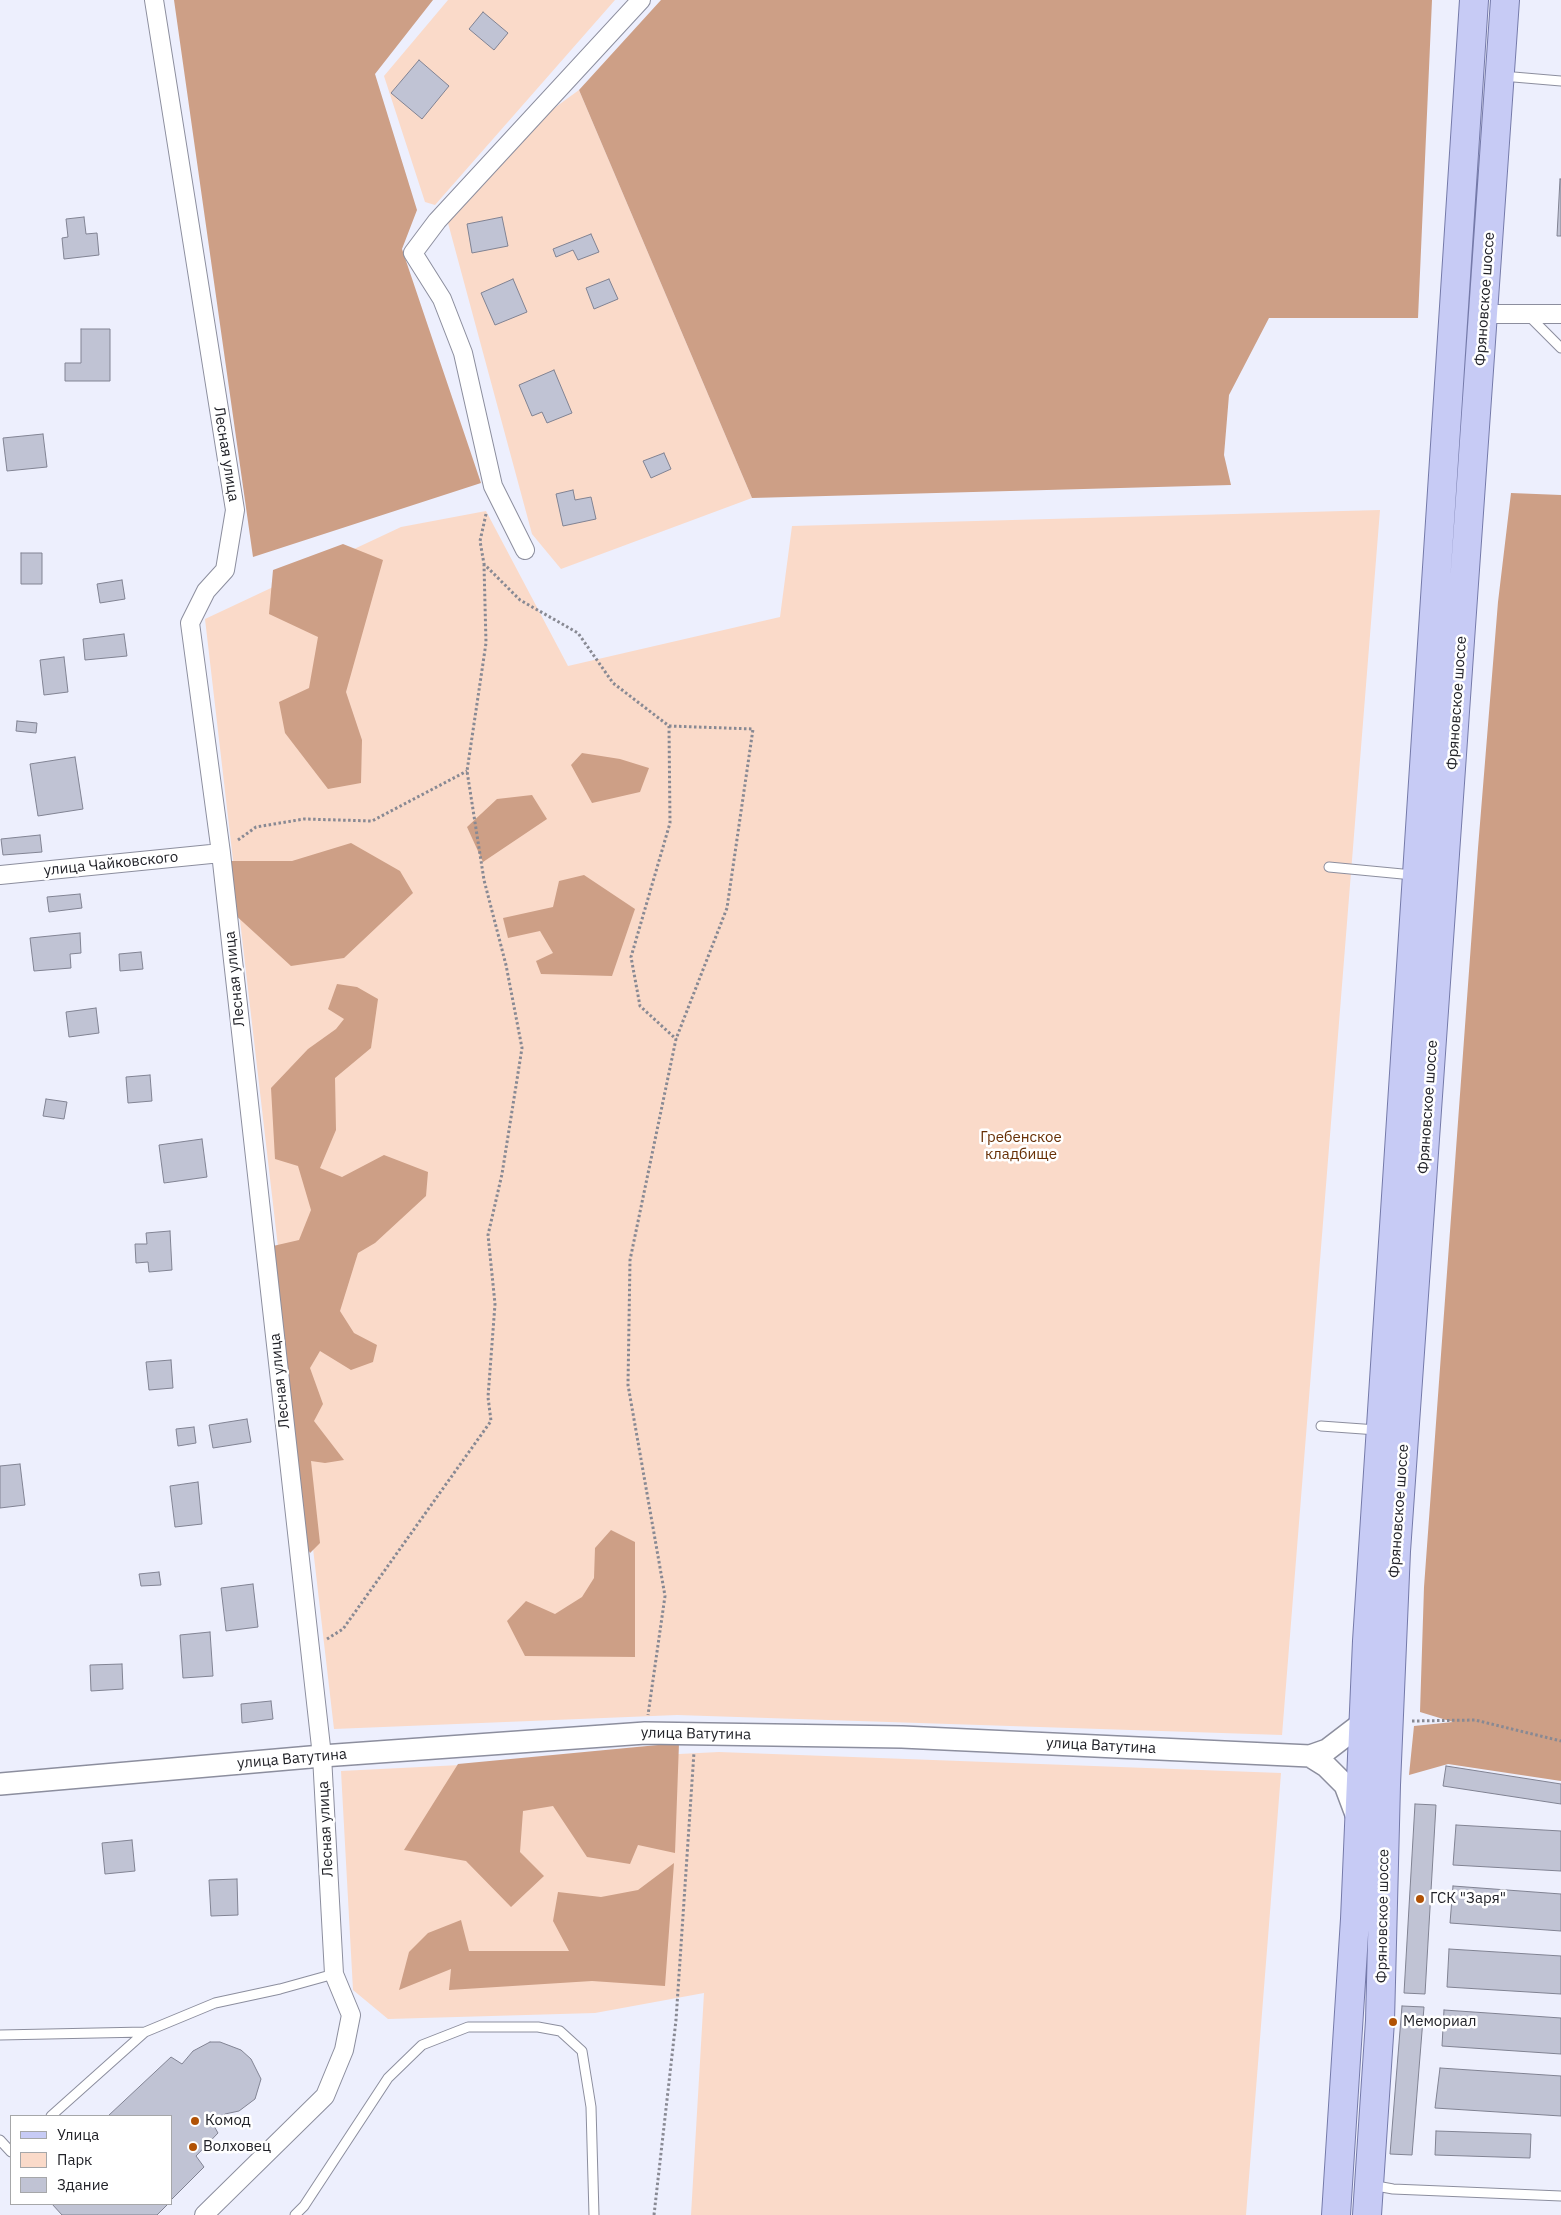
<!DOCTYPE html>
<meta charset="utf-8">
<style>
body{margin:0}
#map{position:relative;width:1561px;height:2215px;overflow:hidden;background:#edeffd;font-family:"IBM Plex Sans",sans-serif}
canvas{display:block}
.legend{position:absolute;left:10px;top:2115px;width:162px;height:90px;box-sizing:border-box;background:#fff;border:1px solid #a6a7a9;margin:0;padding:6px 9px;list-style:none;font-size:15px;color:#212228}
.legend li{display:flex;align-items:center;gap:10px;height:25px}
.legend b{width:25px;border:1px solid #a6a7a9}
</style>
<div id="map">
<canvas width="1561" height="2215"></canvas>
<ul class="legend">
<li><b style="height:6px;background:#c7cbf5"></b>Улица</li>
<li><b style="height:14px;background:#fadac9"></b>Парк</li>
<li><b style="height:14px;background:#c0c3d4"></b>Здание</li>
</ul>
</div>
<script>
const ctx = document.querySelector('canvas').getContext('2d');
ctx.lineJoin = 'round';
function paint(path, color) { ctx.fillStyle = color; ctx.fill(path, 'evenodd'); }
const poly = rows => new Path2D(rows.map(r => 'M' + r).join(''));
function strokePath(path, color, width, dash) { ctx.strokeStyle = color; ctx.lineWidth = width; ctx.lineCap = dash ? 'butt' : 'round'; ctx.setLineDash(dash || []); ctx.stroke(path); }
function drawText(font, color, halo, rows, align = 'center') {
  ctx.font = font + ' "IBM Plex Sans",sans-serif'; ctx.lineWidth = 5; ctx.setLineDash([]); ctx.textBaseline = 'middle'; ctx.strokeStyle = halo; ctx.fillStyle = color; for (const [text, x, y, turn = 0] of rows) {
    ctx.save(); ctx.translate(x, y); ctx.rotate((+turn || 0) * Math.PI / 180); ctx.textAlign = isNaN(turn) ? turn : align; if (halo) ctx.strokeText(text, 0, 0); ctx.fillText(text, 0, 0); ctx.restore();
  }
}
paint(poly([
 [448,0,615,0,435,205,425,202,384,76],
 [579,90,752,498,561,569,532,534,448,223,542,117],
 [1380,510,1282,1735,677,1715,334,1729,205,619,401,527,486,511,568,666,780,617,792,526],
 [719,1752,1281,1773,1246,2215,691,2215,704,1993,595,2013,388,2019,353,1990,341,1771]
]), '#fadac9');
paint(poly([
 [174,0,433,0,375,74,417,210,402,249,481,483,253,557],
 [661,0,1432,0,1418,318,1269,318,1229,395,1224,455,1231,485,752,498,579,90],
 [1511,493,1561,495,1561,1781,1448,1764,1409,1775,1414,1726,1453,1722,1420,1712,1424,1587,1478,848,1498,602],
 [343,544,383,560,346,692,362,740,361,783,328,789,285,733,279,702,309,688,318,637,269,614,273,570],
 [582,753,620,759,649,768,640,792,592,803,571,765],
 [532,795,547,819,483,862,467,827,497,799],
 [351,843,400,871,413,893,344,958,291,966,232,912,227,861,292,861],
 [584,875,635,909,612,976,541,974,536,961,553,953,540,931,508,938,503,918,553,907,559,881],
 [337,984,357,987,378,999,371,1048,335,1078,336,1130,320,1168,342,1177,384,1155,428,1172,426,1196,375,1243,358,1253,340,1311,354,1333,377,1345,373,1362,351,1370,320,1351,310,1368,323,1404,314,1421,344,1460,325,1463,311,1461,320,1543,310,1553,305,1544,273,1246,299,1240,311,1210,298,1166,275,1159,271,1088,308,1049,336,1029,344,1019,328,1009],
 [611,1530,635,1542,635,1657,525,1656,507,1621,526,1601,555,1614,582,1597,594,1578,595,1548],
 [679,1743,675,1853,638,1845,630,1864,587,1857,553,1806,523,1811,520,1852,544,1876,511,1907,466,1861,404,1850,458,1764],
 [674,1863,665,1986,592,1981,449,1990,451,1969,399,1990,409,1952,428,1933,461,1920,469,1951,569,1951,553,1921,558,1892,601,1897,638,1890]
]), '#cd9f86');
const building = poly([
 [483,12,508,33,494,50,469,29,483,12],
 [419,60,449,86,422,119,391,93,419,60],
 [1560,179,1561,179,1561,236,1557,236,1560,179],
 [84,217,86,234,97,233,99,255,64,259,62,238,68,237,66,219,84,217],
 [502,217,508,246,472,253,467,224,502,217],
 [591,234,599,252,578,260,573,250,556,257,553,249,591,234],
 [513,279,527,312,495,325,481,293,513,279],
 [609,279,618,299,594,309,586,288,609,279],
 [81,329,110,329,110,381,65,381,65,363,81,363,81,329],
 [554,370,572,413,547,423,542,412,532,416,519,385,554,370],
 [43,434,47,467,7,471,3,438,43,434],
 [664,453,671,469,651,478,643,461,664,453],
 [573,490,575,500,591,497,596,519,563,526,556,494,573,490],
 [21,553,42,553,42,584,21,584,21,553],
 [122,580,125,599,100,603,97,584,122,580],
 [124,634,127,656,85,660,83,639,124,634],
 [64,657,68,692,44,695,40,660,64,657],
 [17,721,37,723,36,733,16,731,17,721],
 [75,757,83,809,38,816,30,764,75,757],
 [40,835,42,852,3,855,1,839,40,835],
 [80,894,82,908,49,912,47,897,80,894],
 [80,933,81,953,70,954,71,968,34,971,30,938,80,933],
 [141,952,143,969,120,971,119,954,141,952],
 [96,1008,99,1033,69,1037,66,1012,96,1008],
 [150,1075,152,1101,128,1103,126,1077,150,1075],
 [46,1099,67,1102,64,1119,43,1116,46,1099],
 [202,1139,207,1177,164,1183,159,1145,202,1139],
 [170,1231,172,1270,149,1272,148,1262,136,1263,135,1244,147,1244,146,1233,170,1231],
 [171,1360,173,1388,149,1390,146,1362,171,1360],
 [247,1419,251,1442,213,1448,209,1425,247,1419],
 [194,1427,196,1443,178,1446,176,1429,194,1427],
 [20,1464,25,1505,0,1508,0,1466,20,1464],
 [198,1482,202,1524,175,1527,170,1486,198,1482],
 [159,1572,161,1585,141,1586,139,1574,159,1572],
 [253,1584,258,1627,226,1631,221,1588,253,1584],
 [210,1632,213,1676,183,1678,180,1635,210,1632],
 [122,1664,123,1689,91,1691,90,1665,122,1664],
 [271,1701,273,1719,242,1723,241,1704,271,1701],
 [1446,1766,1561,1784,1561,1804,1443,1786,1446,1766],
 [1415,1804,1436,1805,1425,1994,1404,1993,1415,1804],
 [1456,1825,1561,1831,1561,1871,1453,1865,1456,1825],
 [132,1840,135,1871,105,1874,102,1843,132,1840],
 [237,1879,238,1915,211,1916,209,1880,237,1879],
 [1453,1886,1561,1894,1561,1931,1450,1923,1453,1886],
 [1449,1949,1561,1956,1561,1994,1447,1987,1449,1949],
 [1402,2006,1424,2007,1412,2155,1390,2154,1402,2006],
 [1444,2010,1561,2018,1561,2054,1442,2046,1444,2010],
 [210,2042,220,2042,241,2050,251,2059,261,2079,255,2099,239,2111,225,2114,214,2126,218,2133,196,2156,204,2167,171,2200,171,2116,108,2116,171,2057,182,2064,193,2051,210,2042],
 [1440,2068,1561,2076,1561,2116,1435,2108,1440,2068],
 [1436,2131,1531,2134,1530,2158,1435,2155,1436,2131],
 [52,2204,168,2204,157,2215,62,2215,52,2204]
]);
paint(building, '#c0c3d4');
strokePath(building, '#818393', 1);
const service = poly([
 [1502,76,1561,81],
 [1529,316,1561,348],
 [1329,867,1413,875],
 [1321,1426,1377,1430],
 [0,2035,145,2032,215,2003,280,1989,334,1974],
 [51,2116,145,2032],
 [0,2140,11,2152],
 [1371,2185,1393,2189,1561,2196],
 [295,2215,304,2206,388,2078,422,2045,468,2027,538,2027,560,2031,582,2051,591,2107,594,2215]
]);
const minor = poly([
 [154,0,235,510,225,570,206,591,190,623,221,853,322,1756,334,1974,351,2015,344,2050,325,2096,204,2215],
 [1484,314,1561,314],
 [525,550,493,486,463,353,442,299,413,253,437,221,641,0],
 [0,875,221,853]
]);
const tertiary = poly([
 [1310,1756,1327,1750,1361,1724],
 [0,1784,322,1756,645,1733,902,1737,1310,1756,1326,1766,1345,1785,1357,1817]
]);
const primary = poly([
 [1336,2215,1355,1919,1367,1641,1474,0],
 [1367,2215,1380,2021,1386,1785,1396,1551,1505,0]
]);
strokePath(service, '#8c8e9e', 11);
strokePath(minor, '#8c8e9e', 20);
strokePath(tertiary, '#8c8e9e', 24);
strokePath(primary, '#757aa9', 30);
strokePath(poly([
 [486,514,480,541,484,564,520,600,578,633,613,683,669,726,670,823,631,957,640,1006,676,1039,630,1260,628,1385,665,1596,648,1715],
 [669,726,753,729,727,908,676,1039],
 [238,840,256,827,304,819,372,821,467,771],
 [327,1639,343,1629,491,1421,488,1397,495,1304,488,1235,502,1174,522,1048,506,965,484,880,467,771,486,643,484,565],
 [1412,1721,1475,1720,1561,1741],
 [654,2215,676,2020,694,1752]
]), '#888993', 3, [2.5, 2.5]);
strokePath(service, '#fff', 9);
strokePath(minor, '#fff', 18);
strokePath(tertiary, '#fff', 21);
strokePath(primary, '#c7cbf5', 28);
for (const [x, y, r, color] of [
 [1420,1899,5,"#b15205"],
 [1393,2022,5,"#b15205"],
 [195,2121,5,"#b15205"],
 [193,2147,5,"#b15205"]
]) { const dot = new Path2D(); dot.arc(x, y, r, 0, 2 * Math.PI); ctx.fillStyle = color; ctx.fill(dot); strokePath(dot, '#fff', 2); }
drawText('15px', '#212228', '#fff', [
 ["Фряновское шоссе",1485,299,-86],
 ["Лесная улица",226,454,81],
 ["Фряновское шоссе",1457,703,-86],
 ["улица Чайковского",111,864,-6],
 ["Лесная улица",235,979,-96],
 ["Фряновское шоссе",1428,1107,-86],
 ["Лесная улица",280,1381,-96],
 ["Фряновское шоссе",1399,1511,-86],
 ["улица Ватутина",696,1734,1],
 ["улица Ватутина",1101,1746,3],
 ["улица Ватутина",292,1759,-5],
 ["Лесная улица",326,1829,-93],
 ["Фряновское шоссе",1383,1916,-89]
]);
drawText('15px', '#672f05', '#fff', [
 ["Гребенское",1021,1138],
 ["кладбище",1021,1155]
]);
drawText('15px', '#212228', '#fff', [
 ["ГСК \"Заря\"",1430,1899],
 ["Мемориал",1403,2022],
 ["Комод",205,2121],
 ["Волховец",203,2147]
], 'left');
</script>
